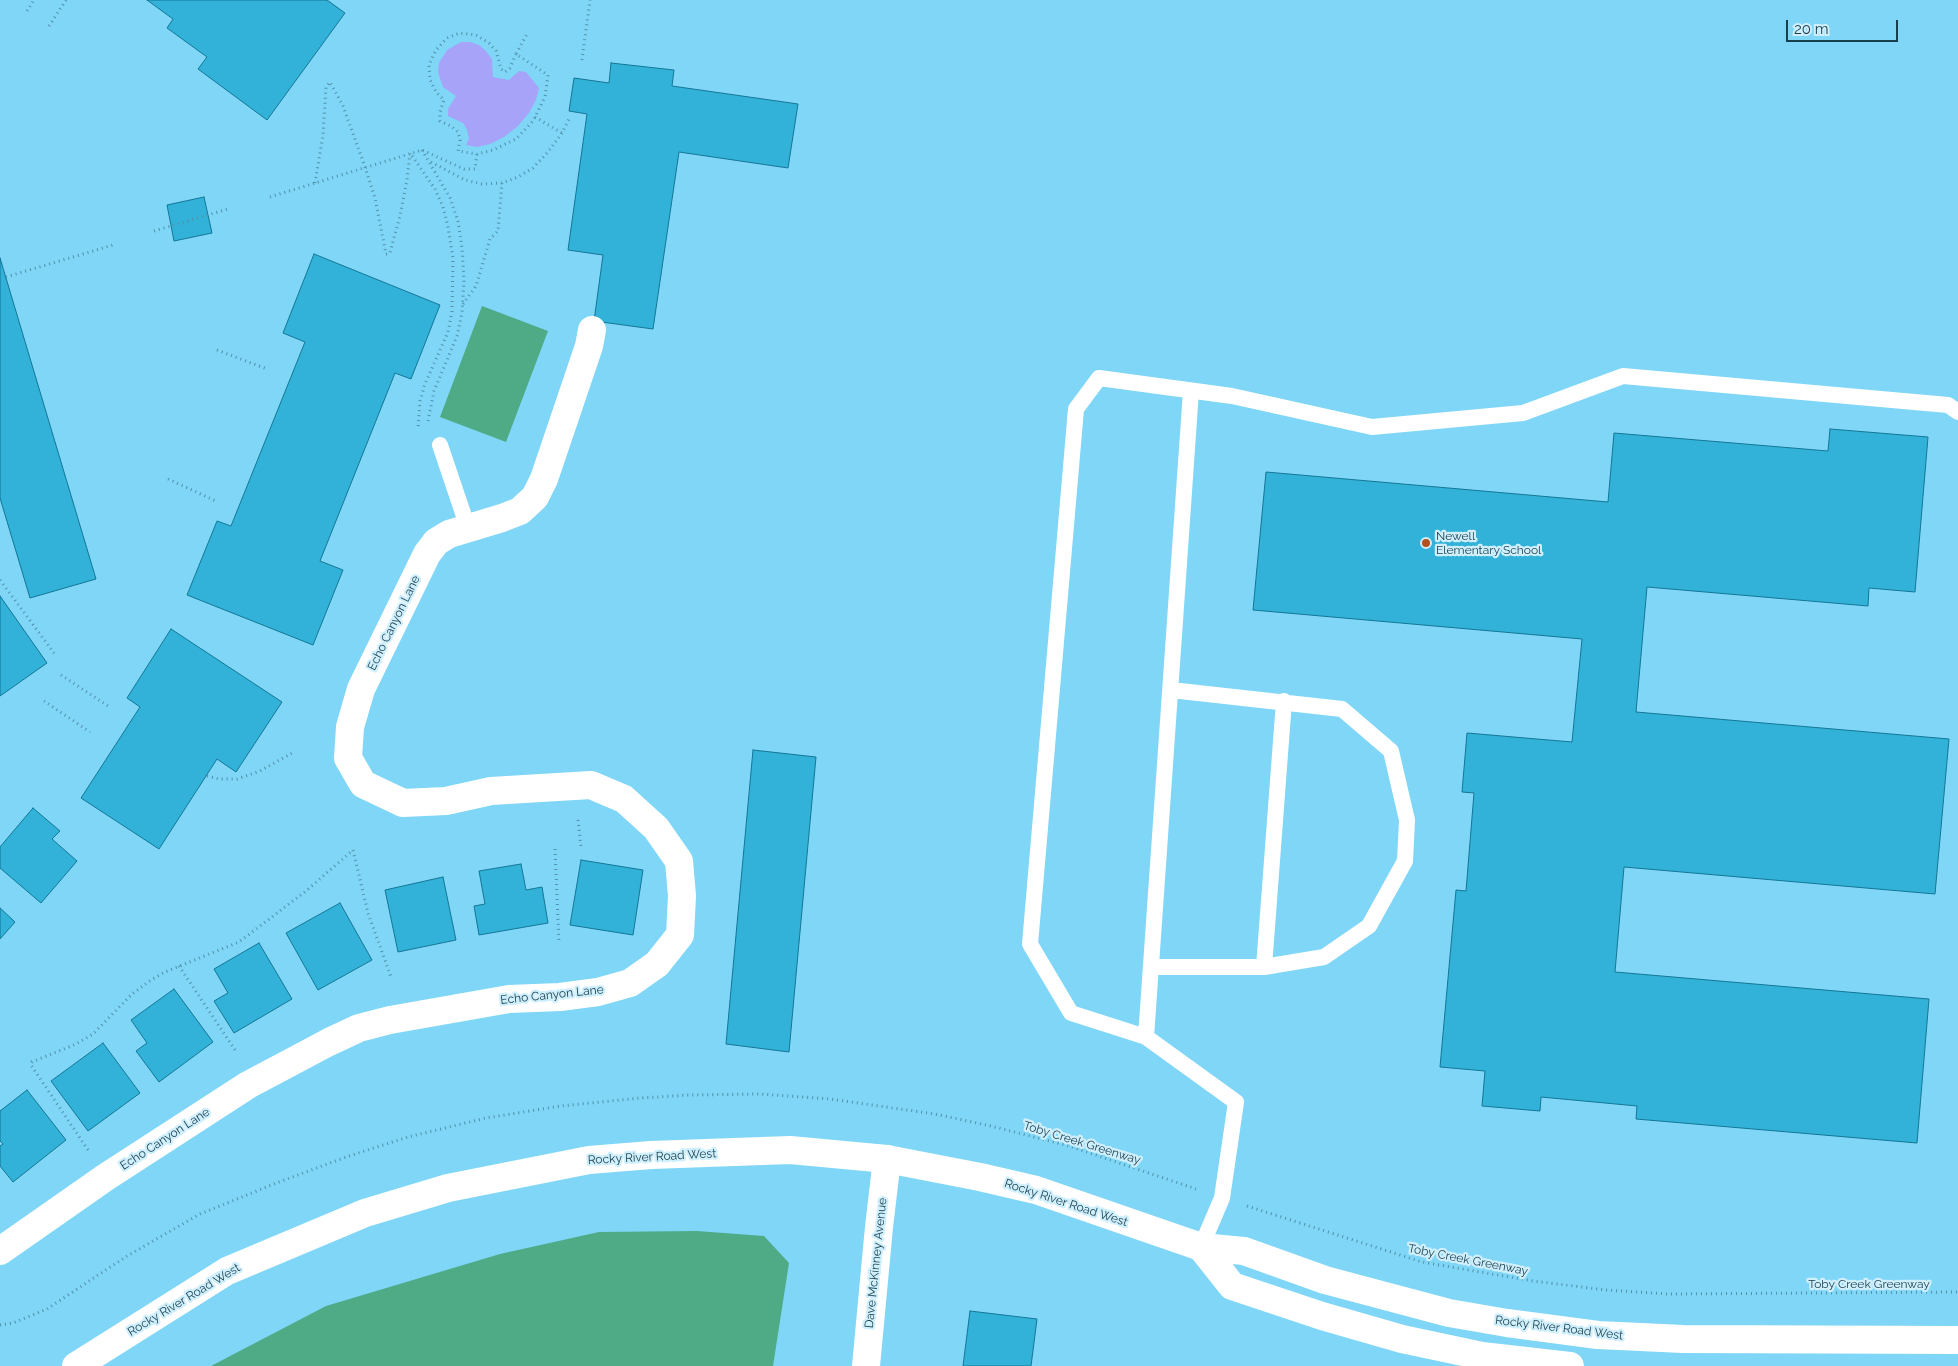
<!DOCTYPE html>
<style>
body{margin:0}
#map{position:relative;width:1958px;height:1366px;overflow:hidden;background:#7fd6f7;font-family:Raleway,sans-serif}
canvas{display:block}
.scale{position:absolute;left:1786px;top:20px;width:112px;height:22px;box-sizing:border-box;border:2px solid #1a3f4c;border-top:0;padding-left:6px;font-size:15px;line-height:18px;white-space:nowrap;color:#1a3f4c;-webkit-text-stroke:4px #cfeffd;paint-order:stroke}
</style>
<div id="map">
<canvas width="1958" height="1366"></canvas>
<div class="scale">20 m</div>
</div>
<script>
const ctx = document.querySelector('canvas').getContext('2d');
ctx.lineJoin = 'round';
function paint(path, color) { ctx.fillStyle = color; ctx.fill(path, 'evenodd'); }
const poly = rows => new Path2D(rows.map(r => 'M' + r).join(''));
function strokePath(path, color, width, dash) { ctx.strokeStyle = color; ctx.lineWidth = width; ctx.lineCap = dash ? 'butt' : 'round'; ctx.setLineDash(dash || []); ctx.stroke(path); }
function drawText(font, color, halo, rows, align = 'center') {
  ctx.font = font + ' Raleway,sans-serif'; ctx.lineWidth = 4.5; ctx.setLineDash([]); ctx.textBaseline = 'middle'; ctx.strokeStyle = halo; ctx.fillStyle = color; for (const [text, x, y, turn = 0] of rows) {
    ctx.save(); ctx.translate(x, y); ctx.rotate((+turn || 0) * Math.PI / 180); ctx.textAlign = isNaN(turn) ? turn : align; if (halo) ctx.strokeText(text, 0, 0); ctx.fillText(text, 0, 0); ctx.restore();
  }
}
paint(poly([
 [482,306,548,331,506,442,440,417],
 [697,1231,764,1236,789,1263,773,1366,211,1366,326,1306,500,1254,599,1232]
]), '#4fab86');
paint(poly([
 [461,42,470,42,479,45,486,51,492,59,493,77,509,80,519,71,526,72,539,88,536,100,529,113,518,126,504,137,490,144,477,147,466,145,469,138,467,130,463,123,448,116,448,109,456,96,443,87,438,72,439,63,447,50]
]), '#a6a3f8');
const building = poly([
 [147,0,327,0,345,13,267,120,198,69,207,57,167,28,173,19,147,0],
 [611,63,674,70,672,86,798,104,788,168,679,152,653,329,594,321,603,255,568,250,587,114,569,111,574,78,609,83,611,63],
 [204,197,212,233,174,241,167,205,204,197],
 [314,254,440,305,411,379,395,373,320,561,343,570,313,645,187,595,217,521,231,526,305,342,283,333,314,254],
 [0,258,96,579,30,598,0,498,0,258],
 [1830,429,1928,437,1915,592,1869,588,1868,606,1647,587,1636,712,1949,739,1935,894,1624,867,1615,972,1929,999,1917,1143,1636,1119,1637,1106,1541,1097,1540,1111,1482,1106,1485,1071,1440,1067,1456,890,1466,891,1474,793,1462,792,1467,733,1572,742,1582,639,1253,610,1266,472,1608,502,1614,433,1828,451,1830,429],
 [0,596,47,663,0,696,0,596],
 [171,629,282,702,236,772,217,759,159,849,81,798,140,707,127,698,171,629],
 [753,750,816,757,789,1052,726,1044,753,750],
 [33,808,60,831,52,839,77,861,41,903,0,868,0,847,33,808],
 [581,860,643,870,633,935,570,925,581,860],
 [521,864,526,890,542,887,548,923,479,935,474,906,485,904,479,871,521,864],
 [443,877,456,940,398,952,385,890,443,877],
 [340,903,372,960,318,990,286,933,340,903],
 [0,908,15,922,0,939,0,908],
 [259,943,292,999,234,1033,214,1001,228,993,214,969,259,943],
 [174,989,213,1042,159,1082,136,1051,147,1043,131,1020,174,989],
 [103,1043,140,1093,88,1131,51,1081,103,1043],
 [27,1090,66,1140,13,1182,0,1166,0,1146,3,1144,0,1141,0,1111,27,1090],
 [970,1311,1037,1319,1031,1366,963,1366,970,1311]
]);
paint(building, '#32b1d9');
strokePath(building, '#137795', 1);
strokePath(poly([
 [27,11,34,0],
 [49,26,66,0],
 [516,54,510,68,505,72,501,69,496,51,489,43,476,35,460,33,447,38,436,50,429,65,430,80,436,92,444,100,440,112,440,121,451,126,458,132,460,140,458,151,477,154,493,150,516,139,533,121,545,97,548,75,516,54,527,34],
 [582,60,590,0],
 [535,117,562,133],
 [422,150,450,198,458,221,462,248,464,280,462,313,457,336,434,391,428,421],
 [431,162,465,180,482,184,502,183,518,177,533,168,548,152,562,133,570,117],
 [315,183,323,135,326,87,330,82,343,106,365,167,375,198,386,254,389,254,390,252,400,216,407,180,410,153,435,189,443,207,448,227,453,258,452,312,448,332,425,384,420,401,418,428],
 [270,197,422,150,464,169,475,169,477,154],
 [154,231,228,209],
 [6,277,113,245],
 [463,304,476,286,490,239,498,231,502,183],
 [217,350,267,369],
 [168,479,218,502],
 [0,580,54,653],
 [61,675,108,706],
 [44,701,90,732],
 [207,776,219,779,237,779,260,771,292,753],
 [578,820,581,847],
 [555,849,559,943],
 [179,966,237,1053],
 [88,1150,31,1065,32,1062,76,1044,93,1034,132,994,151,980,165,972,239,942,306,891,353,850,368,913,391,977],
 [1247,1206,1422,1262,1533,1281,1606,1290,1668,1294,1958,1292],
 [0,1325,13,1323,47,1309,127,1256,200,1214,279,1182,349,1156,408,1137,486,1118,561,1106,640,1098,689,1095,760,1094,830,1099,935,1114,991,1126,1069,1146,1196,1189]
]), '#5191a9', 3, [1, 4]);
strokePath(poly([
 [440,445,468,528],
 [1171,690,1342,709,1391,751,1407,820,1405,861,1369,926,1324,957,1264,967],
 [1151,967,1264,967,1284,701],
 [1146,1037,1191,391],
 [1201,1247,1222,1198,1236,1102,1146,1037,1071,1013,1030,944,1076,409,1099,378,1232,396,1372,427,1523,413,1623,376,1948,405,1958,412]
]), '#fff', 16);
strokePath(poly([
 [0,1251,106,1177,248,1085,329,1042,359,1028,390,1020,509,999,560,997,598,992,630,983,657,964,680,935,682,896,679,861,656,828,624,799,591,785,491,791,446,801,403,803,363,784,348,758,350,727,361,689,427,554,436,542,449,534,502,518,520,511,535,497,544,479,589,346,592,330],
 [866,1366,879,1227,887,1159]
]), '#fff', 28);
strokePath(poly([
 [1201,1247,1232,1286,1322,1316,1402,1339,1482,1356,1570,1366],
 [76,1366,227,1271,365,1213,448,1188,589,1160,651,1155,790,1150,887,1159,980,1177,1036,1190,1201,1247,1244,1251,1325,1280,1449,1313,1507,1323,1598,1335,1683,1339,1958,1340]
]), '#fff', 28);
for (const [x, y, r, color] of [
 [1426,543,5,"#b4501c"]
]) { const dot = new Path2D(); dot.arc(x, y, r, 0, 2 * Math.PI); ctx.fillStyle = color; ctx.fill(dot); strokePath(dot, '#cfeffd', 2); }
drawText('12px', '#1a3f4c', '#cfeffd', [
 ["Newell",1436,536],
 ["Elementary School",1436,550]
], 'left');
drawText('12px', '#1a3f4c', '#cfeffd', [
 ["Echo Canyon Lane",394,623,-64],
 ["Echo Canyon Lane",552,995,-6],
 ["Echo Canyon Lane",165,1139,-33],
 ["Toby Creek Greenway",1082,1143,17],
 ["Rocky River Road West",652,1157,-3],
 ["Rocky River Road West",1066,1203,18],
 ["Toby Creek Greenway",1468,1260,11],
 ["Dave McKinney Avenue",876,1263,-84],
 ["Toby Creek Greenway",1869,1284],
 ["Rocky River Road West",184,1300,-31],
 ["Rocky River Road West",1559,1328,7]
]);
</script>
